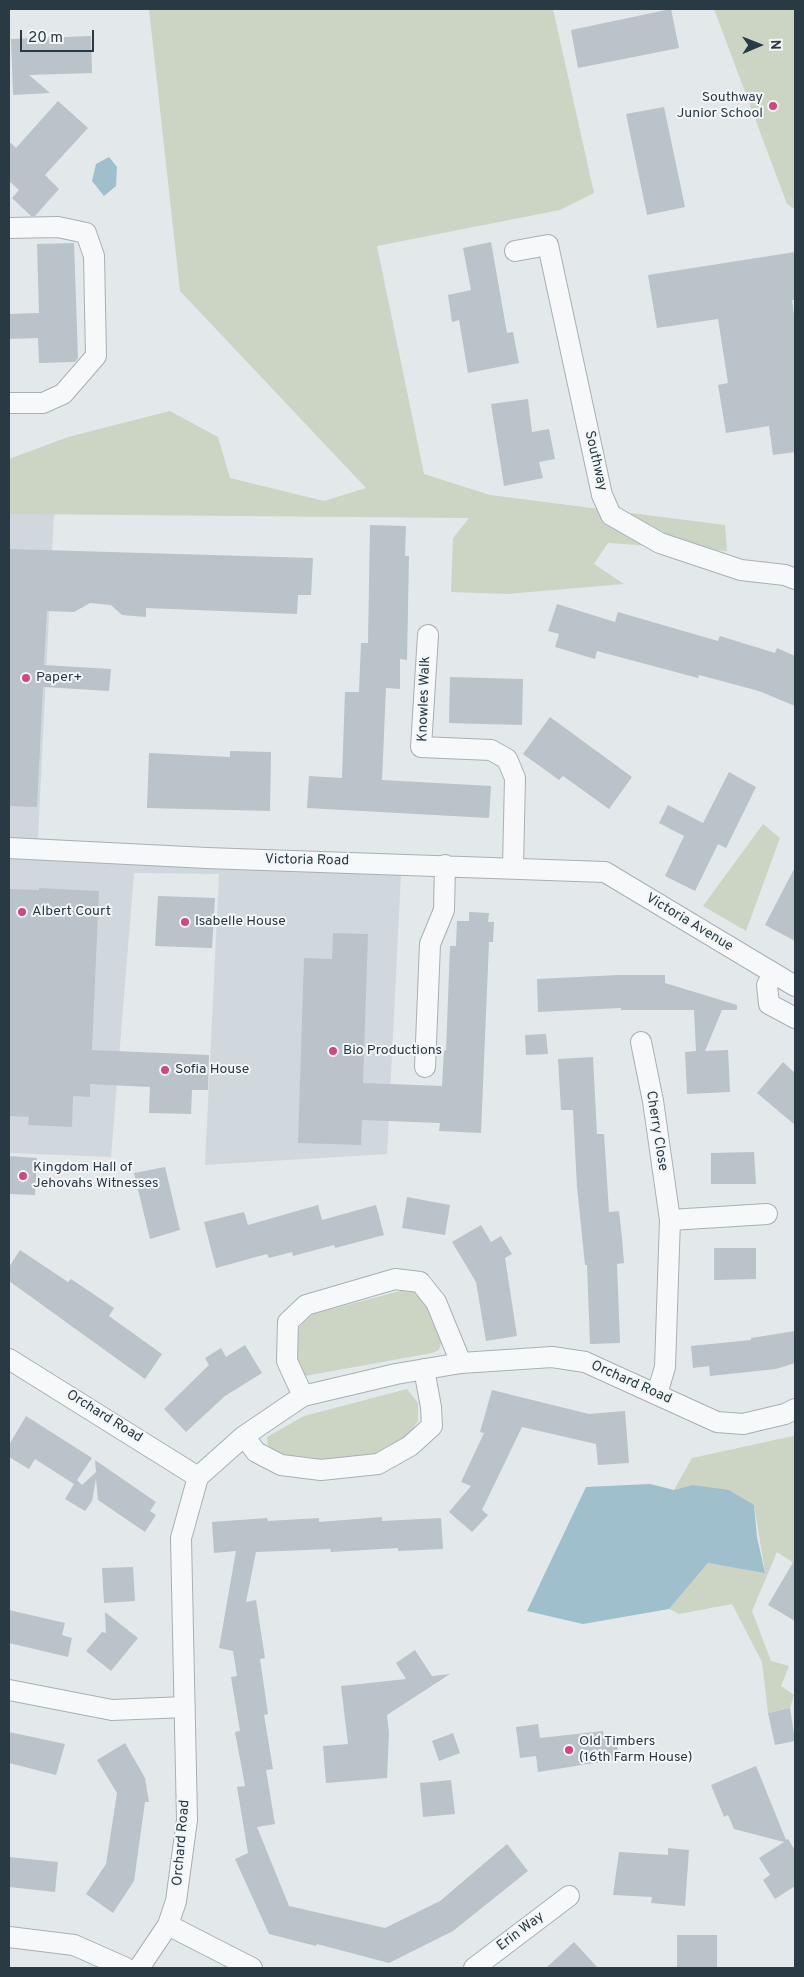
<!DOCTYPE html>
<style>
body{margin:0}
#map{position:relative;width:804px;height:1977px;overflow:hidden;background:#e3e8eb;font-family:Overpass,sans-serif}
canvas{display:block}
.frame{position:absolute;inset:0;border:10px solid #2a3a44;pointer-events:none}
.north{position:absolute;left:734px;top:20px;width:50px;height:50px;-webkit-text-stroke:4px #f3f6f8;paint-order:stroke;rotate:89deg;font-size:14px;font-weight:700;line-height:20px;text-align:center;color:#2a3a44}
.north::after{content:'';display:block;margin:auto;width:18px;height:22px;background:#2a3a44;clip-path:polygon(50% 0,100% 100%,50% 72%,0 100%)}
.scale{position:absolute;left:20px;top:30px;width:74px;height:22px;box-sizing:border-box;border:2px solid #2a3a44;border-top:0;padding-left:6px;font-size:15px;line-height:18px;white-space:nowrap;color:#2a3a44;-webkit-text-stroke:4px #f3f6f8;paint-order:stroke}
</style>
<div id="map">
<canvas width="804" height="1977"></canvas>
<div class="frame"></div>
<div class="north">N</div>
<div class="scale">20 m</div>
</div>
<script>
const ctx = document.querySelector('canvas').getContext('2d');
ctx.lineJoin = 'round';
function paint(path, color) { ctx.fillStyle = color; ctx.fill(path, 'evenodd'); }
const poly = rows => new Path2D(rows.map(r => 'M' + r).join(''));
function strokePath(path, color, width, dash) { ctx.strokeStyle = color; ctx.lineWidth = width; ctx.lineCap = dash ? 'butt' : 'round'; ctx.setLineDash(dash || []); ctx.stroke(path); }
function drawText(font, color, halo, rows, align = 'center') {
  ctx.font = font + ' Overpass,sans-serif'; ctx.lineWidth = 4; ctx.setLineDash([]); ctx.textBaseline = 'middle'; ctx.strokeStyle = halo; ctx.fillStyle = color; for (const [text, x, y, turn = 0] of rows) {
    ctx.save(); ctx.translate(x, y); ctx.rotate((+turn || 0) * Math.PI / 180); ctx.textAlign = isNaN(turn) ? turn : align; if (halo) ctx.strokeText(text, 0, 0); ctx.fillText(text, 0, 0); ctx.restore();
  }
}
paint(poly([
 [9,514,54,514,38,838,272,855,402,855,387,1154,205,1165,219,874,134,873,111,1157,9,1153]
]), '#d1d8dd');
paint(poly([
 [149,9,553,9,594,193,560,210,377,246,424,474,490,495,725,525,727,551,608,543,594,564,624,584,507,594,451,592,453,538,469,518,9,514,9,459,68,437,170,411,218,437,230,478,324,501,366,488,180,291],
 [714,9,795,9,795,209,787,204],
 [763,824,780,838,746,931,703,906],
 [400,1291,416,1292,427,1302,442,1340,439,1350,432,1353,305,1376,295,1360,294,1342,300,1326,313,1314],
 [407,1389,418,1403,418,1421,405,1441,376,1455,318,1463,277,1454,268,1445,267,1437,304,1416],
 [793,1436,795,1436,795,1564,777,1552,752,1611,771,1661,789,1666,781,1686,794,1695,790,1708,768,1713,762,1662,732,1604,679,1614,669,1609,708,1563,765,1572,754,1505,692,1485,674,1490,692,1458]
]), '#ccd5c4');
paint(poly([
 [109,157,117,167,116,186,104,196,92,181,96,164],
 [650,1484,674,1490,692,1485,729,1490,754,1505,757,1537,765,1573,708,1563,669,1609,583,1624,527,1611,586,1487]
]), '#9ebfcb');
paint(poly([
 [671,9,679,48,578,68,571,30],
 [91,36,92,73,29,75,50,93,13,95,11,39],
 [58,101,88,128,45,175,59,189,35,216,31,216,12,198,19,190,9,181,9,141,16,148],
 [664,107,685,207,647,215,626,114],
 [491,242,507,333,513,332,519,363,468,373,459,320,452,322,448,295,471,290,463,248],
 [74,243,78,358,75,362,39,363,38,338,9,339,9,314,39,313,37,244],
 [795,252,795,300,792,300,795,322,795,452,773,455,769,426,726,433,718,385,728,383,718,319,657,328,648,275],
 [528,399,532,432,549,429,555,459,539,462,543,478,504,486,491,404],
 [370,525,406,526,405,556,409,556,407,660,400,659,400,689,386,688,382,780,491,786,489,818,307,808,309,776,342,778,345,692,359,692,361,643,368,643],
 [9,549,313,558,311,595,298,595,297,614,146,608,146,617,122,615,111,605,90,603,74,612,47,611,44,665,111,669,109,691,43,687,37,807,9,806],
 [557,604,615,622,618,612,718,641,720,636,775,653,777,648,795,656,795,706,759,691,699,675,698,678,597,651,595,659,555,647,559,634,548,631],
 [450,677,523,679,522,725,449,723],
 [550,717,632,777,609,809,563,776,559,780,523,754],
 [230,751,271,752,270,811,147,808,149,753,230,757],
 [729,772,756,787,726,848,718,844,695,891,665,876,684,836,659,823,668,805,703,823],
 [795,867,795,941,765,925],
 [39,888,99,891,92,1050,209,1055,208,1090,192,1090,191,1114,149,1113,150,1087,90,1084,90,1097,73,1096,72,1127,28,1125,29,1117,9,1116,9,889,39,890],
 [158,896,215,898,212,948,155,946],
 [469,912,489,913,488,922,494,922,493,942,489,942,481,1133,439,1131,440,1123,362,1120,361,1145,298,1143,304,958,332,959,333,933,368,934,363,1083,442,1086,444,1050,446,1051,450,946,456,946,457,921,469,921],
 [618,975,665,975,665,983,737,1005,737,1010,722,1010,705,1051,728,1050,730,1092,687,1094,685,1052,696,1051,694,1010,621,1010,621,1008,538,1012,537,979],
 [546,1034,548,1054,526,1055,525,1035],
 [593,1057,597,1134,604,1134,609,1212,619,1211,622,1238,624,1263,617,1264,620,1343,590,1344,587,1265,585,1265,577,1187,573,1110,561,1110,558,1059],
 [783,1062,795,1073,795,1125,757,1093],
 [754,1152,756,1184,711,1184,711,1153],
 [9,1156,37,1158,35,1195,9,1194],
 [165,1167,180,1230,150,1239,134,1173],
 [407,1197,450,1205,445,1235,402,1228],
 [318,1205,322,1220,376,1205,384,1235,335,1248,334,1245,293,1256,292,1252,269,1258,267,1254,216,1268,204,1222,244,1212,248,1225],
 [481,1225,491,1242,501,1236,512,1254,505,1258,517,1336,486,1341,476,1282,452,1242],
 [714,1248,756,1248,756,1279,714,1280],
 [20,1250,68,1282,71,1279,114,1308,109,1316,162,1354,145,1379,9,1281,9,1267],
 [795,1331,795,1363,776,1369,710,1376,709,1366,693,1368,691,1346,751,1340,751,1338],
 [245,1345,262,1373,225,1396,186,1432,164,1409,209,1365,205,1358,221,1348,226,1357],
 [492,1390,589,1414,625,1411,629,1463,598,1465,596,1444,522,1427,482,1510,488,1515,472,1532,449,1512,471,1486,461,1482,484,1433,480,1432],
 [26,1416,92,1458,77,1480,82,1485,96,1472,95,1460,156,1502,150,1511,156,1515,145,1532,98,1500,96,1479,92,1501,85,1511,65,1499,74,1484,35,1459,29,1469,9,1457,9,1445],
 [382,1517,382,1521,441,1518,443,1549,398,1551,398,1548,331,1552,330,1549,256,1552,246,1602,256,1600,265,1658,260,1659,268,1714,264,1715,273,1769,266,1770,275,1824,257,1827,289,1906,385,1928,440,1901,507,1844,528,1871,453,1931,389,1963,317,1944,316,1946,269,1934,235,1859,248,1853,237,1787,245,1786,235,1732,240,1731,231,1677,237,1676,233,1651,219,1648,236,1551,214,1553,212,1522,267,1518,268,1521,319,1518,319,1522],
 [795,1559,795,1621,768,1605],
 [133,1567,135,1601,104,1603,102,1568],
 [9,1610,65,1623,62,1635,72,1638,68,1657,9,1643],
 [105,1612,138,1638,111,1671,86,1651,102,1632,106,1633],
 [415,1650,432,1676,450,1674,387,1715,389,1733,387,1778,326,1783,323,1746,348,1744,341,1686,406,1679,396,1663],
 [790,1708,795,1741,775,1745,768,1713],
 [538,1724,540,1738,603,1731,604,1739,616,1737,619,1759,538,1772,536,1756,520,1758,516,1727],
 [9,1732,65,1744,56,1775,9,1763],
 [453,1733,460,1753,439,1761,432,1741],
 [125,1743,145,1778,149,1802,145,1802,134,1881,113,1913,86,1894,106,1864,117,1793,97,1760],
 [756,1766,786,1840,788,1839,795,1850,795,1886,775,1899,763,1880,770,1875,759,1858,784,1842,734,1829,728,1815,724,1817,711,1785],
 [451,1780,455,1814,423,1817,420,1783],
 [668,1848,689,1850,685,1906,651,1903,652,1897,613,1895,619,1852,668,1855],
 [9,1857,58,1862,55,1892,9,1887],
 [677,1935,717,1935,717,1968,677,1968],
 [574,1942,598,1968,546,1968]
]), '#bac3c9');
const minor = poly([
 [9,228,58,227,86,233,94,256,96,356,63,394,43,403,9,403],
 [515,251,548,245,602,495,611,515,660,543,741,570,785,575,795,579],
 [428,635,421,747,491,750,507,759,515,778,513,867],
 [9,848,207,858,605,872,795,986],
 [773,974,767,985,769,1004,795,1018],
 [641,1042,653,1101,670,1220,665,1367,657,1394],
 [425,1067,430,944,444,910,445,865],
 [670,1220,767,1214],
 [9,1359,198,1477],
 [303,1396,287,1361,288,1322,306,1305,395,1279,420,1282,436,1302,461,1363],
 [244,1436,256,1452,281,1465,321,1470,378,1464,410,1446,432,1426,431,1407,424,1369],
 [9,1690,112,1710,185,1707],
 [168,1925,252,1968],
 [9,1937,74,1945,126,1968],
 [139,1968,168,1925,176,1901,187,1820,181,1538,198,1477,244,1436,303,1396,396,1374,461,1363,552,1357,585,1362,717,1422,743,1424,785,1414,795,1409],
 [474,1968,569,1896]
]);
strokePath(minor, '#a8b0b6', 22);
strokePath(minor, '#f6f8f9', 20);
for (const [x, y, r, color] of [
 [773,106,5,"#d0487d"],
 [26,678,5,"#d0487d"],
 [22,912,5,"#d0487d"],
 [185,922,5,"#d0487d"],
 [333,1051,5,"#d0487d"],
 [165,1070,5,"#d0487d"],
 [23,1176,5,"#d0487d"],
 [569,1750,5,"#d0487d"]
]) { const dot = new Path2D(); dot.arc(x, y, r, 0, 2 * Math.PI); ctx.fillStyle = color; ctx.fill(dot); strokePath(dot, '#f3f6f8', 2); }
drawText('14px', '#2a3a44', '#f3f6f8', [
 ["Southway",763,98,"right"],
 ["Junior School",763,114,"right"],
 ["Paper+",36,678],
 ["Albert Court",32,912],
 ["Isabelle House",195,922],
 ["Bio Productions",343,1051],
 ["Sofia House",175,1070],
 ["Kingdom Hall of",33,1168],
 ["Jehovahs Witnesses",33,1184],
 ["Old Timbers",579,1742],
 ["(16th Farm House)",579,1758]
], 'left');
drawText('14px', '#2a3a44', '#f3f6f8', [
 ["Southway",595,461,77],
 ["Knowles Walk",425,699,-88],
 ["Victoria Road",307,861,1],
 ["Victoria Avenue",689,923,31],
 ["Cherry Close",656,1131,81],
 ["Orchard Road",631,1383,24],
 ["Orchard Road",104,1417,32],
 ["Orchard Road",182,1843,-85],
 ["Erin Way",521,1932,-37]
]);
</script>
